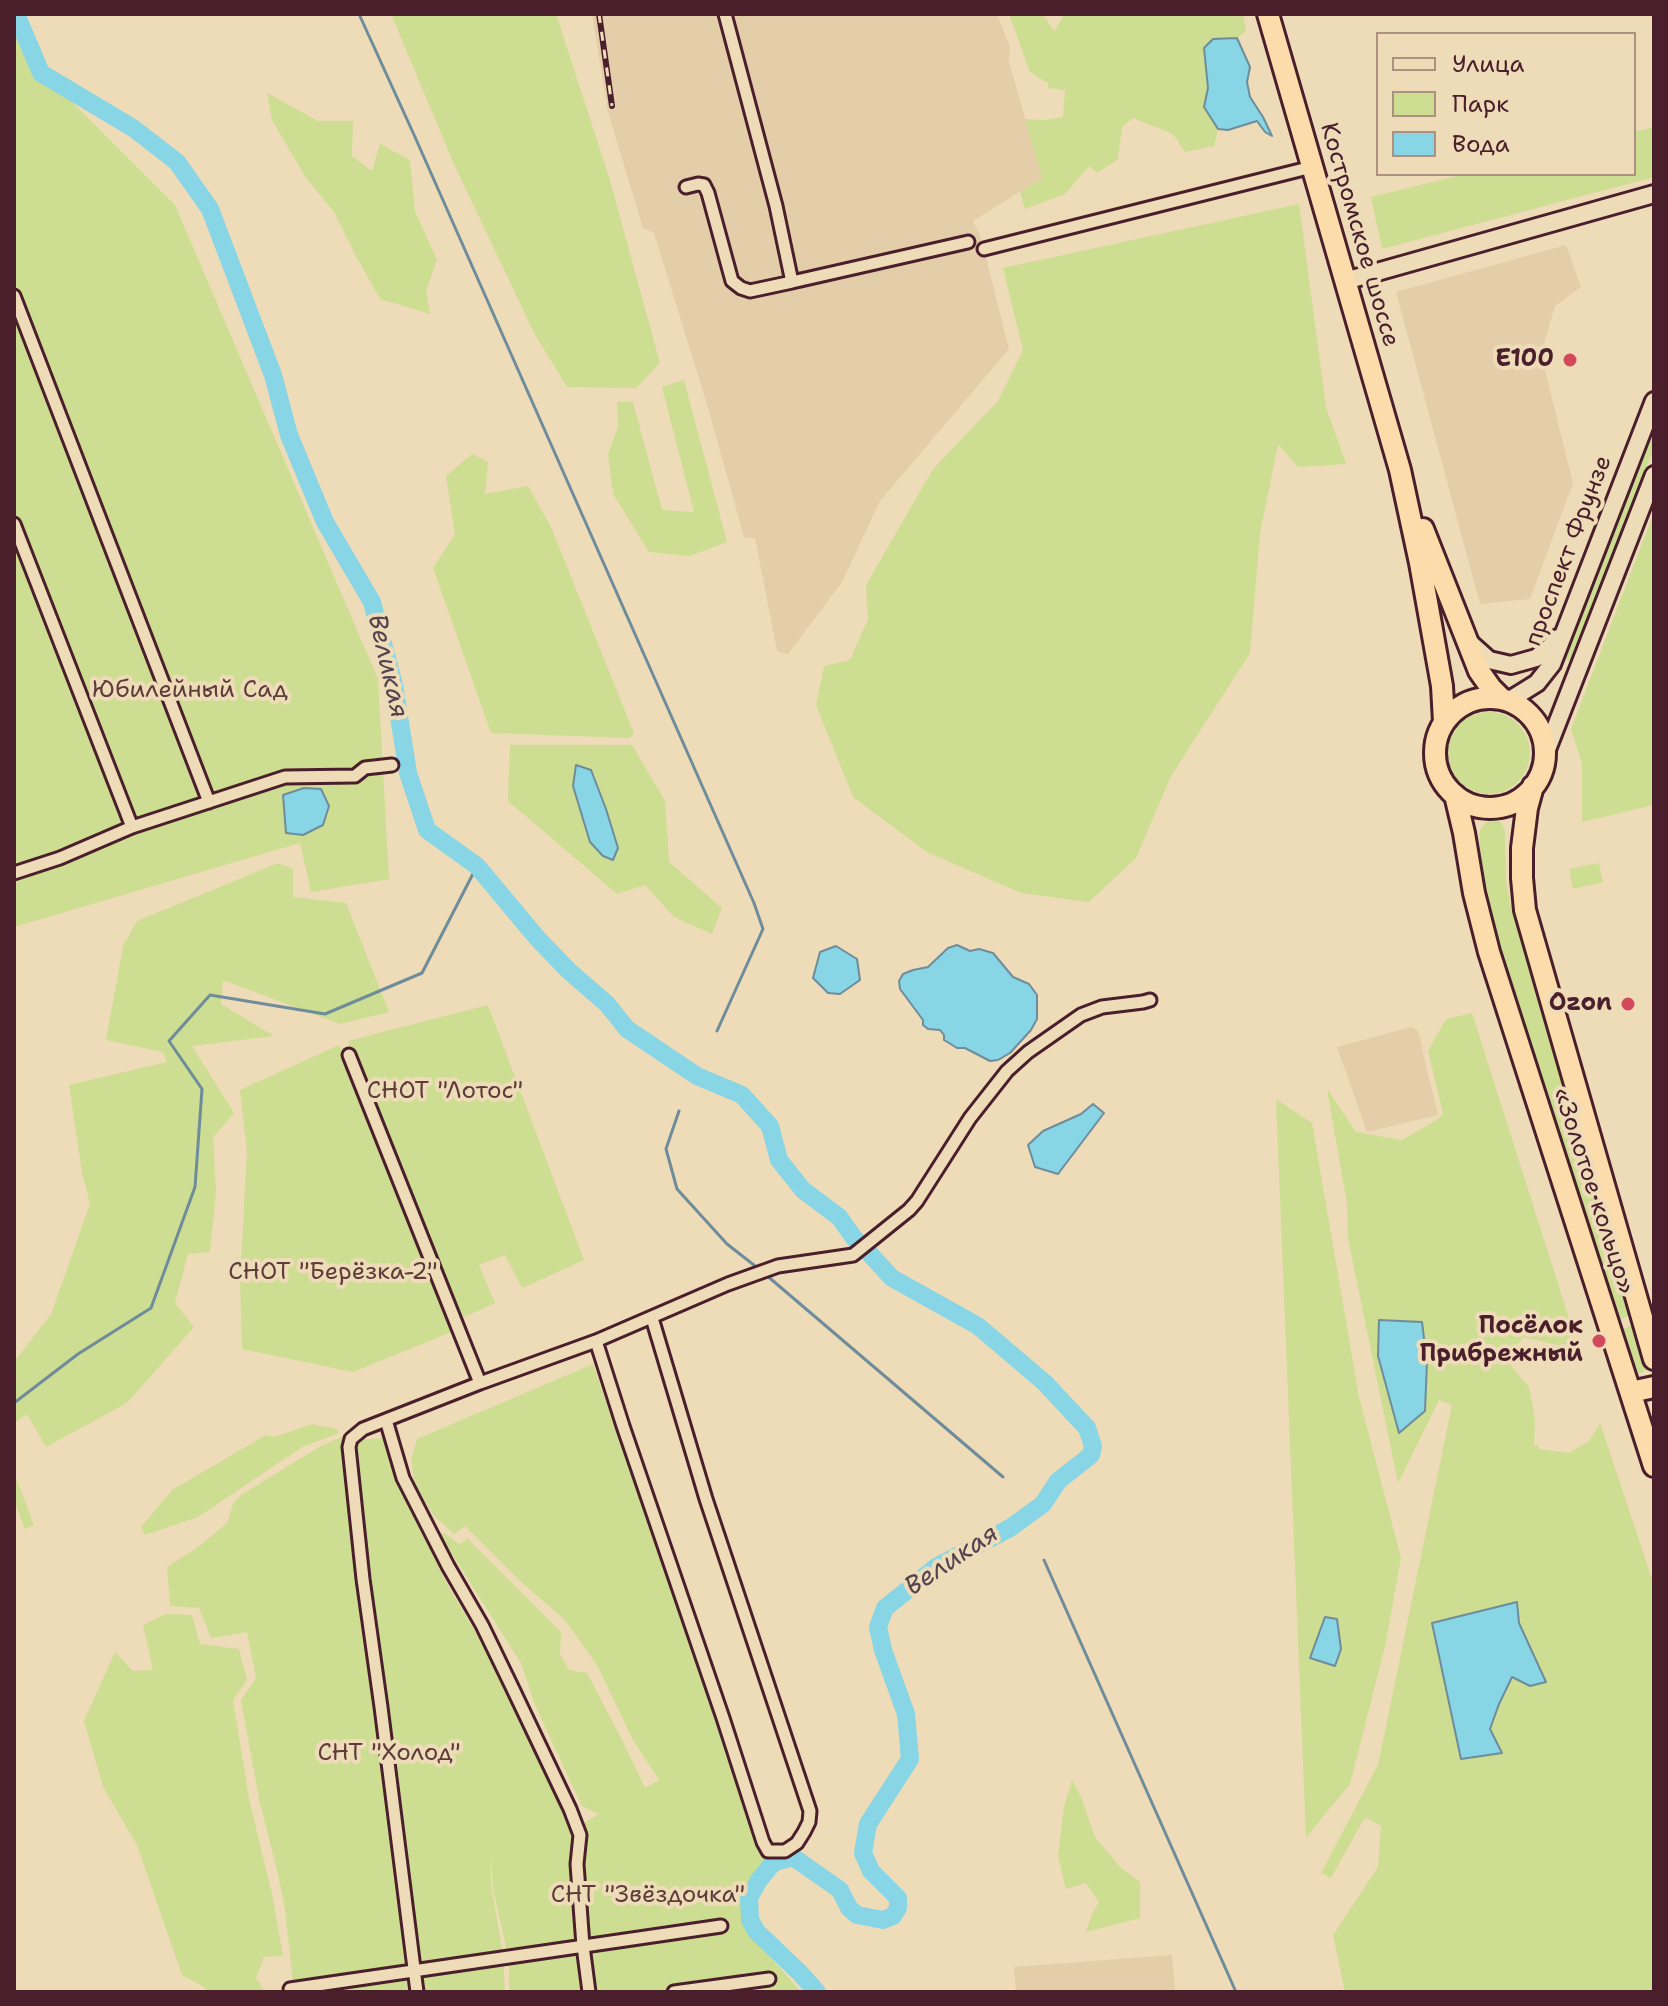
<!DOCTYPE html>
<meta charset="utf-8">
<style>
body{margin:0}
#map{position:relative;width:1668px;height:2006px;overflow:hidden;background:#eedcb9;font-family:"Shantell Sans",sans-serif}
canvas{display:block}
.frame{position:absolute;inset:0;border:16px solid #4a1f2b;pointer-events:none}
.legend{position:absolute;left:1376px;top:32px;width:260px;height:144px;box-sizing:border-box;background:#eedcb9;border:2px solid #ac9080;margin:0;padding:10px 14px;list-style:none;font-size:24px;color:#4a1f2b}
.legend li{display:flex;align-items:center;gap:16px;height:40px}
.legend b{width:40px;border:2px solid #ac9080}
</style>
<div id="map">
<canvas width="1668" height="2006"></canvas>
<div class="frame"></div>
<ul class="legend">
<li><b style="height:10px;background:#eedcb9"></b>Улица</li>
<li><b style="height:22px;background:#cddd91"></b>Парк</li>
<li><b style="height:22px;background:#87d5e5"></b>Вода</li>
</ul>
</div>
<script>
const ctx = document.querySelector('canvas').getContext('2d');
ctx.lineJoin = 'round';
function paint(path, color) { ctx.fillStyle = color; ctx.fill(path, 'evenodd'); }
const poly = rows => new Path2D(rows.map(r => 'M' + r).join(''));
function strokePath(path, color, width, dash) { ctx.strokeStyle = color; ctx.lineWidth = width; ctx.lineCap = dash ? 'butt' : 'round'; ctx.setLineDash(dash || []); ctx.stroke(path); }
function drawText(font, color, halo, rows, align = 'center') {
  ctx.font = font + ' "Shantell Sans",sans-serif'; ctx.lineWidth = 8; ctx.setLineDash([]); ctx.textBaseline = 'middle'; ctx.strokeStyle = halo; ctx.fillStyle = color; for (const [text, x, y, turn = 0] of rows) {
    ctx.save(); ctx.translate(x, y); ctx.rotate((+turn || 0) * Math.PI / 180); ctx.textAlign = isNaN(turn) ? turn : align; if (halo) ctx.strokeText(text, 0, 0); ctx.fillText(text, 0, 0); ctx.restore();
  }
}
paint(poly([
 [592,14,997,14,1010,47,1009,62,1042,178,973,221,979,233,984,249,1009,349,880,501,842,582,788,654,777,651,755,538,744,537,706,401,654,233,643,228,608,112],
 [1566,245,1581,287,1555,306,1541,354,1573,483,1530,599,1480,604,1396,292],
 [1411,1027,1418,1031,1438,1115,1367,1132,1337,1047],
 [1172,1955,1175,1992,1016,1992,1014,1967]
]), '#e4cda9');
paint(poly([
 [391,14,556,14,609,177,660,363,636,388,567,387,534,333,453,162],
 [1009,14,1043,14,1054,31,1065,14,1243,14,1246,31,1237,38,1213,39,1203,56,1208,72,1208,88,1204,107,1218,129,1214,146,1185,152,1173,134,1133,118,1122,127,1118,159,1097,173,1089,166,1065,194,1025,209,1020,192,1042,178,1025,119,1045,120,1063,117,1065,90,1048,88,1048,83,1030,72],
 [14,32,22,52,175,205,378,679,389,879,311,892,300,843,14,927],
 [267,93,318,121,353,121,352,156,372,171,380,144,410,160,415,211,437,260,426,291,430,314,380,299,356,256,334,212,306,178,272,120],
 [1654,127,1654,177,1382,249,1371,197,1465,174,1634,174,1634,132],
 [1299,204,1326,407,1346,464,1298,467,1278,444,1260,533,1250,653,1171,776,1136,858,1089,902,1021,893,927,852,853,797,816,705,824,666,850,660,868,619,866,585,933,469,998,401,1023,350,1003,268],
 [684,380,727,542,690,556,649,552,613,494,608,454,618,427,617,402,633,402,662,510,694,512,662,387],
 [1654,425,1654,448,1570,661,1560,658],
 [472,454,488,462,485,494,528,486,551,527,634,733,630,738,491,733,433,568,455,534,446,476],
 [1654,512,1654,597,1651,609,1654,606,1654,805,1582,822,1582,764,1571,729],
 '1448 753a41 41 0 1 1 82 0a41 41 0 1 1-82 0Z',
 [510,745,632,745,665,801,669,862,722,908,712,934,674,917,645,885,617,894,508,801],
 [1495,819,1501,822,1505,831,1506,882,1511,907,1544,1006,1632,1315,1618,1320,1517,1013,1484,897,1479,852,1480,830,1486,822],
 [278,863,293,869,293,897,346,903,389,1012,340,1024,223,980,221,1004,274,1036,192,1046,234,1113,213,1137,216,1192,210,1252,188,1254,175,1303,194,1327,127,1403,46,1447,27,1414,14,1423,14,1362,51,1314,90,1204,82,1172,69,1085,167,1062,163,1052,106,1040,123,946,137,921],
 [1599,863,1603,882,1573,889,1569,869],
 [488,1005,584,1260,522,1288,505,1255,479,1265,495,1303,460,1319,348,1041],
 [1472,1013,1575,1337,1570,1348,1523,1337,1506,1360,1529,1387,1535,1418,1534,1446,1538,1445,1539,1449,1569,1453,1589,1441,1600,1423,1654,1585,1654,1992,1345,1992,1333,1935,1378,1867,1381,1826,1365,1817,1331,1878,1321,1873,1378,1765,1452,1405,1439,1400,1398,1483,1348,1238,1347,1204,1327,1089,1356,1132,1402,1140,1438,1119,1443,1113,1428,1051,1446,1019],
 [339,1045,454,1331,353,1372,242,1349,240,1281,247,1152,240,1090],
 [1276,1099,1312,1123,1359,1397,1401,1558,1385,1646,1350,1784,1306,1837],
 [1635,1324,1649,1367,1647,1370,1638,1374,1635,1373,1620,1330],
 [593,1364,757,1838,766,1858,744,1903,747,1931,801,1992,509,1992,509,1960,493,1889,491,1855,491,1885,503,1954,505,1992,294,1992,285,1909,277,1870,259,1799,241,1700,256,1678,247,1632,211,1638,199,1608,170,1606,167,1567,198,1547,227,1523,233,1504,241,1495,319,1447,344,1436,354,1440,386,1438,398,1482,448,1586,488,1653,550,1771,575,1826,584,1823,599,1814,582,1806,535,1705,521,1663,440,1535,444,1533,459,1544,468,1539,561,1632,560,1654,569,1670,587,1673,624,1744,645,1788,659,1780,633,1740,597,1665,565,1620,519,1580,465,1526,454,1534,434,1516,415,1486,411,1460,417,1439],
 [312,1424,337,1429,339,1433,302,1447,198,1517,145,1535,141,1527,172,1490,266,1435,275,1437],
 [14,1473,34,1525,25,1529,14,1501],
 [166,1614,192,1615,200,1644,239,1649,247,1680,233,1700,249,1799,272,1894,283,1956,264,1957,256,1978,266,1992,206,1992,204,1987,182,1975,137,1845,103,1787,84,1721,115,1652,133,1671,153,1670,143,1625],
 [1072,1780,1081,1797,1095,1837,1120,1867,1140,1882,1140,1918,1086,1932,1092,1914,1099,1902,1086,1883,1066,1889,1058,1856,1064,1807]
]), '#cddd91');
const water = poly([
 [1237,38,1250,67,1247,82,1250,97,1263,117,1272,136,1265,132,1257,121,1228,130,1218,129,1204,107,1208,88,1204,48,1213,39,1237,38],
 [576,765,591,770,606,809,618,848,613,860,603,856,590,842,573,786,576,765],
 [304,788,321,789,329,806,323,825,303,835,286,833,283,795,304,788],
 [957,945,970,951,979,949,993,953,1013,977,1029,984,1037,995,1037,1019,1031,1030,1010,1053,998,1060,990,1061,965,1048,957,1048,944,1040,944,1035,940,1030,928,1029,923,1025,923,1020,900,989,899,981,903,974,913,970,928,967,948,948,957,945],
 [836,946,857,959,860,980,840,994,828,993,813,978,820,952,836,946],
 [1093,1104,1104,1113,1058,1174,1035,1167,1028,1145,1043,1131,1081,1114,1093,1104],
 [1379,1320,1422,1322,1427,1362,1425,1411,1399,1433,1378,1356,1379,1320],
 [1517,1602,1519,1623,1546,1682,1530,1686,1512,1677,1499,1704,1490,1729,1502,1753,1461,1759,1432,1623,1517,1602],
 [1325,1617,1337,1619,1341,1649,1335,1666,1310,1658,1325,1617]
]);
paint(water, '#87d5e5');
strokePath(water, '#6f8c9b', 2);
strokePath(poly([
 [359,14,415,137,754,903,763,929,717,1031],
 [679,1111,666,1149,677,1189,727,1244,759,1269],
 [765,1274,1003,1477],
 [14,1403,78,1354,151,1308,195,1187,202,1089,169,1041,210,995,325,1014,422,973,477,866],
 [1044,1560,1236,1992]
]), '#6f8c9b', 3);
strokePath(poly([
 [16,14,41,73,133,128,177,162,210,209,273,375,289,435,325,522,372,602,394,685,408,773,427,830,477,866,538,939,569,971,607,1004,627,1029,697,1076,742,1095,770,1126,779,1160,803,1190,839,1217,857,1242],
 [817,1992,800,1973,757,1932,750,1920,749,1898,759,1880,773,1863,793,1857,840,1890,849,1908,857,1915,883,1920,893,1916,898,1908,898,1898,871,1871,863,1853,868,1824,910,1759,906,1714,883,1650,878,1627,885,1608,936,1567,1010,1528,1043,1504,1058,1481,1091,1455,1093,1446,1087,1428,1045,1383,978,1326,892,1278,868,1252]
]), '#87d5e5', 18);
const street = poly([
 [686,187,698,184,704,185,708,193,732,281,741,288,750,291,792,282,776,206,725,14],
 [984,249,1312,167],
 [792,282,968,242],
 [14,296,209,802],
 [14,524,132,827],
 [14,873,60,858,132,827,285,777,355,776,365,768,392,765],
 [349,1055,480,1383],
 [596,1341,623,1426,723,1718,763,1842,768,1851,785,1851,797,1843,804,1832,809,1822,810,1811,706,1499,652,1318],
 [386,1420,403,1478,448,1566,482,1625,512,1687,570,1809,580,1835,577,1864,583,1946,589,1992],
 [290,1989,721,1926],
 [417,1992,381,1707,363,1579,349,1447,351,1439,363,1429,480,1383,596,1341,728,1284,778,1266,853,1255,909,1210,917,1201,970,1118,1007,1071,1028,1052,1081,1015,1102,1007,1143,1002,1150,1000],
 [674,1992,769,1979]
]);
const secondary = poly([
 [1345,281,1654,194],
 [1470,643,1489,660,1511,665,1536,658,1548,649,1558,638],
 [1508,701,1537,683,1552,664,1654,401],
 [1544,757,1654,475]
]);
const highway = poly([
 [1268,14,1400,470,1420,563,1442,686,1444,722],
 [1423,529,1479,671,1491,688,1502,699],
 '1435 753a55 55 0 1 1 110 0a55 55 0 1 1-110 0Z',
 [1533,786,1527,808,1522,848,1522,878,1525,910,1654,1359],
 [1455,795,1464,833,1474,893,1489,952,1654,1466],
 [1631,1392,1654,1387]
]);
strokePath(street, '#4a1f2b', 17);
strokePath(secondary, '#4a1f2b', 22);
strokePath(highway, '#4a1f2b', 26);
strokePath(street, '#eedcb9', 11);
strokePath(secondary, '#eedcb9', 16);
strokePath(highway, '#fddcac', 20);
const rail = poly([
 [599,14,612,106]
]);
strokePath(rail, '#4a1f2b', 6);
strokePath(rail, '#eedcb9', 3, [9]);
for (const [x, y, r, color] of [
 [1570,360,8,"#d1495b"],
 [1628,1004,8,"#d1495b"],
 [1599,1341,8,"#d1495b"]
]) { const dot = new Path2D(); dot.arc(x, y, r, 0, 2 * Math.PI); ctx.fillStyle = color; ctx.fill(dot); strokePath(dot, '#eedcb9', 3); }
drawText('24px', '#4a1f2b', '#eedcb9', [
 ["Костромское шоссе",1359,235,74],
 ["проспект Фрунзе",1569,551,-69],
 ["«Золотое кольцо»",1593,1191,72]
]);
drawText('bold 24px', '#4a1f2b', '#eedcb9', [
 ["E100",1554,360],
 ["Ozon",1612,1004],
 ["Посёлок",1583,1327],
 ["Прибрежный",1583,1355]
], 'right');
drawText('24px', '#5e3c3a', '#eedcb9', [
 ["Юбилейный Сад",190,691],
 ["СНОТ \"Лотос\"",445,1092],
 ["СНОТ \"Берёзка-2\"",333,1273],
 ["СНТ \"Холод\"",389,1754],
 ["СНТ \"Звёздочка\"",648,1896]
]);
drawText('italic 26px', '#564350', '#eedcb9', [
 ["Великая",387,666,77],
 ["Великая",952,1561,-34]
]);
</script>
